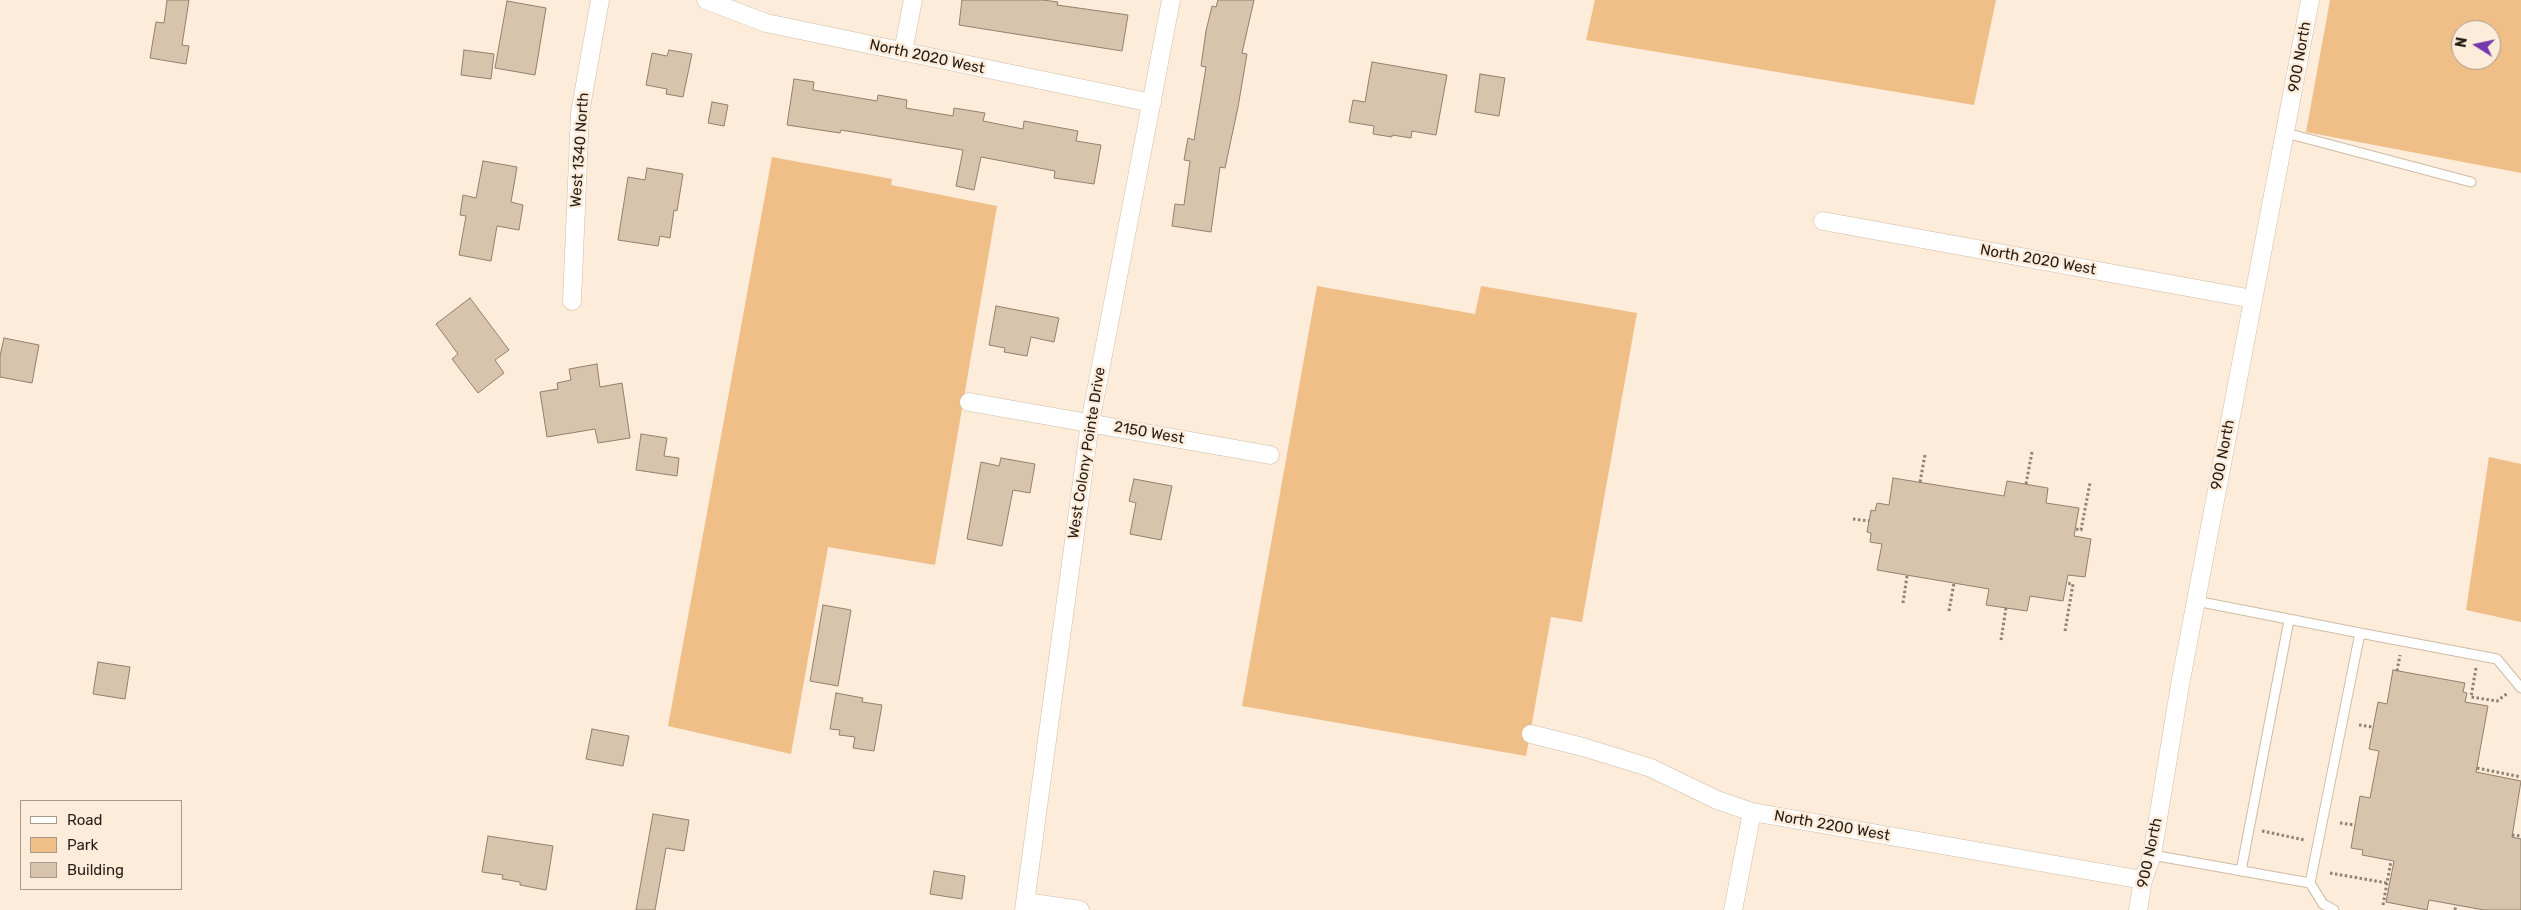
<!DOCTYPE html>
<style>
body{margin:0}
#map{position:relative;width:2521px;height:910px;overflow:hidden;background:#fdecda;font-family:Rubik,sans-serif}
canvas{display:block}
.legend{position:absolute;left:20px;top:800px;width:162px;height:90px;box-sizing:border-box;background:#fdecda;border:1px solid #a79a8b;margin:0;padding:6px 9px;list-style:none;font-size:15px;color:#251e15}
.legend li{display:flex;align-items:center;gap:10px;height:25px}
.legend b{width:25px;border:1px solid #a79a8b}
.north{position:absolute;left:2451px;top:20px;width:50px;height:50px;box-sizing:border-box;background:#fdecda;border:1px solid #a79a8b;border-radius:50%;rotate:280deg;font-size:14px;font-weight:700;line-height:20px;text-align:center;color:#251e15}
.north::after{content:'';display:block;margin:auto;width:18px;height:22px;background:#7437ac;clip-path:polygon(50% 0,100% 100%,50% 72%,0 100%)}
</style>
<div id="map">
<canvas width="2521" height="910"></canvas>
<ul class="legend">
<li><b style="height:6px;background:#fff"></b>Road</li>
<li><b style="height:14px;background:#f0be87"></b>Park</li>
<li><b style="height:14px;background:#d8c3ad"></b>Building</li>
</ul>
<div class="north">N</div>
</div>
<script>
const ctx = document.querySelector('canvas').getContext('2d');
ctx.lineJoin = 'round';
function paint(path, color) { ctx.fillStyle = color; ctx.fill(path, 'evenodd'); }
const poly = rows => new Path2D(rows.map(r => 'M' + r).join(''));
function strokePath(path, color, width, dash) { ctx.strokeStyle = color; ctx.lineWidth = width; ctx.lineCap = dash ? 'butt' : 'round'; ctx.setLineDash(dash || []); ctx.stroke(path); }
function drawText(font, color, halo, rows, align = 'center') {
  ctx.font = font + ' Rubik,sans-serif'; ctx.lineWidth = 5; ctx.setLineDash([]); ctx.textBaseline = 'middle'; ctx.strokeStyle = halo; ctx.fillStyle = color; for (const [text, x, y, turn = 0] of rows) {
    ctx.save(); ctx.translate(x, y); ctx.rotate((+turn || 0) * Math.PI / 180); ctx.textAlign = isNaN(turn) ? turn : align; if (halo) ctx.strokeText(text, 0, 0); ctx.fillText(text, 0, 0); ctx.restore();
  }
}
paint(poly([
 [1595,0,1996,0,1974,105,1586,40],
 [2330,0,2521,0,2521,173,2306,132],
 [2461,30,2491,30,2491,60,2461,60],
 [772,157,892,179,891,185,997,206,935,565,828,547,791,754,668,726],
 [1317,286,1475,314,1481,286,1637,313,1582,622,1551,617,1526,756,1242,706],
 [2489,457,2521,464,2521,622,2466,610]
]), '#f0be87');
const building = poly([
 [167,0,189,0,182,45,189,46,186,64,150,58,156,22,164,23,167,0],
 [962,0,1043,0,1058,2,1057,5,1128,15,1122,51,959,25,962,0],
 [1218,0,1254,0,1242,53,1247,54,1238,107,1225,168,1220,167,1211,232,1172,226,1175,204,1184,205,1190,161,1184,160,1188,138,1194,140,1206,67,1201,66,1206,31,1212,6,1216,7,1218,0],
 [507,1,546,8,535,75,495,68,507,1],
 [464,50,494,54,491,79,461,75,464,50],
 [669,50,692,54,683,97,666,94,667,89,646,85,652,53,667,56,669,50],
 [1372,62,1447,75,1436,135,1412,131,1411,138,1392,135,1392,137,1373,134,1374,126,1349,122,1353,100,1365,102,1372,62],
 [1480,74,1505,78,1499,116,1475,112,1480,74],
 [794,79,814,82,813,90,877,101,878,95,907,100,906,108,953,116,954,108,985,113,983,121,1023,129,1024,121,1078,131,1076,141,1101,145,1094,184,1054,178,1055,171,981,157,974,190,956,186,963,150,841,130,840,133,787,125,794,79],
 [712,102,728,105,724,126,708,123,712,102],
 [483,161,517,167,511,202,523,205,519,230,497,226,491,261,459,255,466,216,460,215,463,195,476,198,483,161],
 [647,168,683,174,677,211,674,210,670,238,660,236,658,246,618,240,628,177,645,180,647,168],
 [470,298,509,350,495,360,504,373,478,393,452,359,458,354,436,324,470,298],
 [996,306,1059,318,1054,342,1031,337,1027,356,1004,352,1005,348,989,345,996,306],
 [4,338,39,345,32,383,0,377,0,356,4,338],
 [597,364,600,387,622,383,630,438,598,443,595,429,547,437,540,392,558,389,557,383,571,380,569,369,597,364],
 [641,434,667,438,664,456,679,458,677,476,636,470,641,434],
 [1001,458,1035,464,1030,493,1013,490,1002,546,967,539,981,462,999,466,1001,458],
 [1893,478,2004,496,2007,481,2048,488,2046,503,2079,508,2074,536,2091,539,2085,577,2068,575,2063,601,2030,596,2027,611,1986,605,1989,589,1877,570,1882,544,1870,542,1871,533,1867,532,1871,510,1875,511,1877,503,1889,505,1893,478],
 [1134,479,1172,486,1161,540,1130,534,1136,503,1129,501,1134,479],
 [823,605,851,610,838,686,810,681,823,605],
 [98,662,130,667,125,699,93,694,98,662],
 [2393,670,2465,683,2463,692,2467,693,2465,702,2488,706,2476,772,2521,781,2512,837,2521,839,2521,910,2484,910,2429,900,2427,910,2386,902,2394,861,2362,855,2363,850,2351,848,2360,796,2370,798,2379,751,2369,749,2378,702,2387,704,2393,670],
 [836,693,863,698,862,702,882,705,874,751,853,748,855,737,839,735,840,730,830,729,836,693],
 [592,729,629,736,623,766,586,759,592,729],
 [653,814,689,820,684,851,666,848,655,910,636,910,653,814],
 [488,836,553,846,546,890,520,885,520,882,502,879,503,875,482,872,488,836],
 [934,871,965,876,962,899,930,894,934,871]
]);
paint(building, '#d8c3ad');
strokePath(building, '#937f6b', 1);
const service = poly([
 [2286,133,2471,182],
 [2196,601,2360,633,2310,883,2323,904,2334,910],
 [2360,633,2497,659,2521,688],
 [2152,855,2310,883],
 [2241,871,2289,620]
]);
const minor = poly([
 [706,0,766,23,1152,103],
 [903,52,913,0],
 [1823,221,2253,299],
 [572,301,580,113,600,0],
 [969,402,1270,455],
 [1531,734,1583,747,1651,768,1717,800,1752,812,2143,880],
 [1026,902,1080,910],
 [1024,910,1090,423,1171,0],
 [1733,910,1752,812],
 [2138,910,2143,880,2152,855,2180,685,2310,0]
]);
strokePath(service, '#d0bba5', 11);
strokePath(minor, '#d0bba5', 19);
strokePath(poly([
 [1920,482,1925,455],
 [2026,484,2032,452],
 [1853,519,1869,521],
 [2076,529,2081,530,2090,483],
 [1903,603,1907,576],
 [1949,611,1954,583],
 [2065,631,2073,584,2066,583],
 [2001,640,2006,608],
 [2476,668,2471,697,2497,701,2508,693],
 [2397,671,2400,655],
 [2359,725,2373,727],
 [2477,768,2521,777],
 [2340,823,2355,825],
 [2262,831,2305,840],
 [2512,835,2521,836],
 [2330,873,2387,883],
 [2383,905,2391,861],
 [2455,910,2456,905]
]), '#8e8275', 3, [2.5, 2.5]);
strokePath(service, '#fff', 9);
strokePath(minor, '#fff', 18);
drawText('15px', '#251e15', '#fdecda', [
 ["North 2020 West",927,57,12],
 ["900 North",2300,57,-80],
 ["West 1340 North",580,150,-86],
 ["North 2020 West",2038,260,10],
 ["2150 West",1149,433,10],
 ["West Colony Pointe Drive",1087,453,-81],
 ["900 North",2223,455,-79],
 ["North 2200 West",1832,826,10],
 ["900 North",2150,853,-78]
]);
</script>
